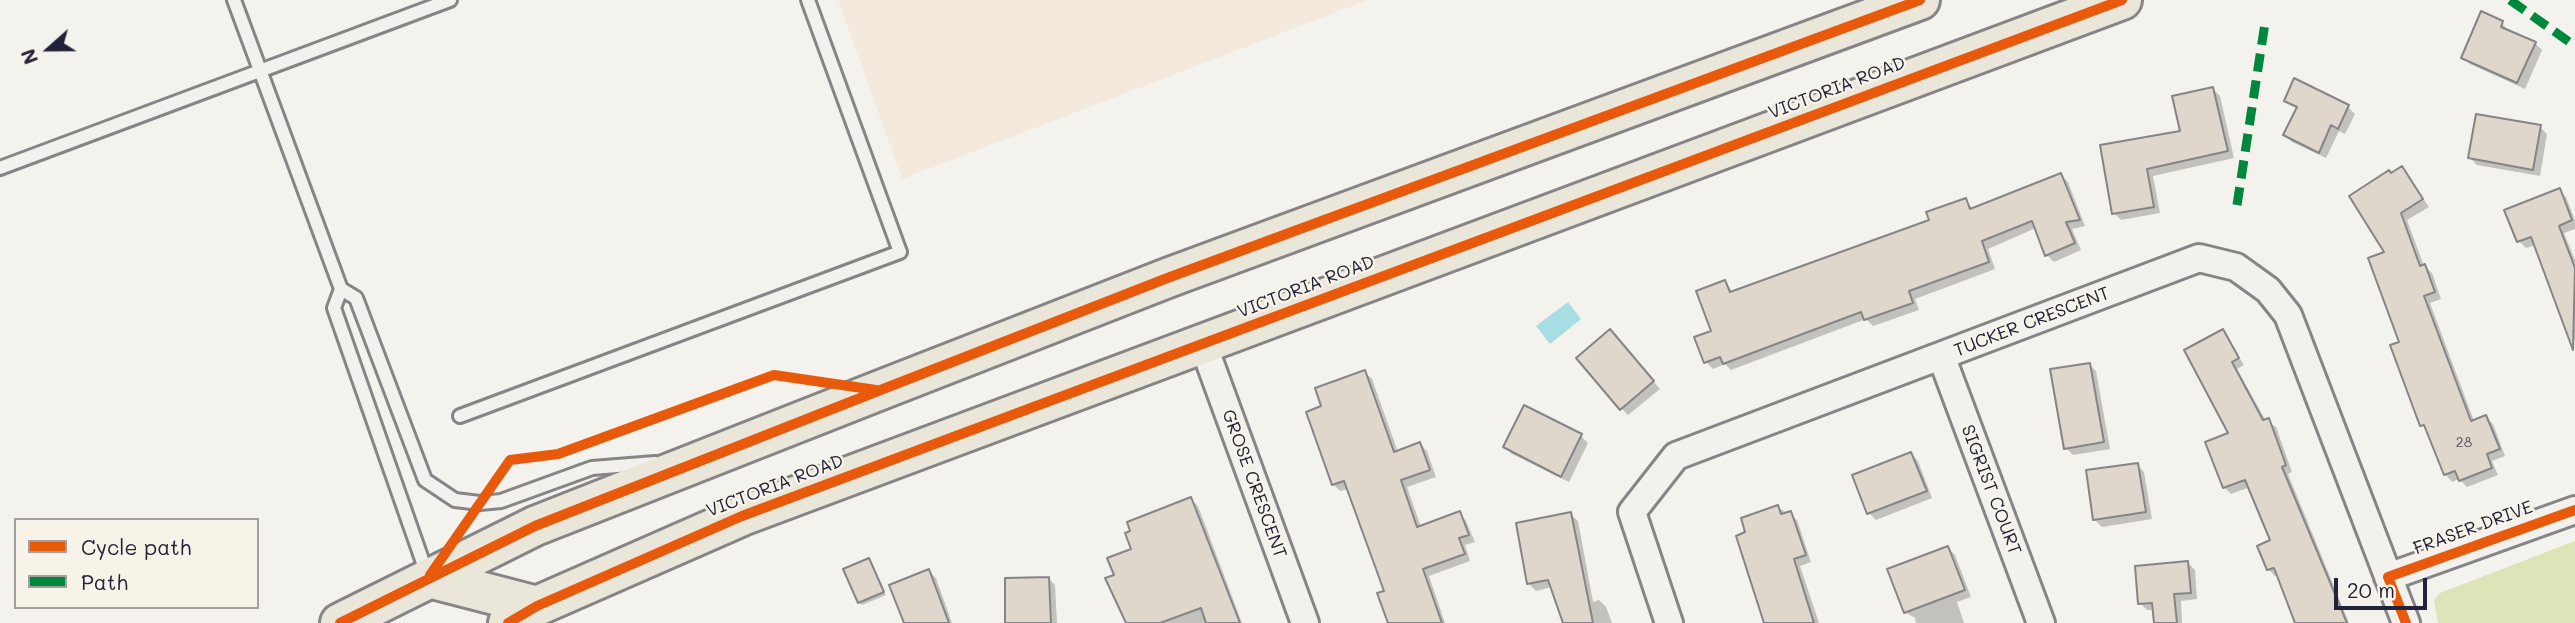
<!DOCTYPE html>
<style>
body{margin:0}
#map{position:relative;width:2575px;height:623px;overflow:hidden;background:#f4f2ec;font-family:Mali,sans-serif}
canvas{display:block}
.legend{position:absolute;left:14px;top:518px;width:245px;height:91px;box-sizing:border-box;background:#f7f3e8;border:2px solid #a29fa3;margin:0;padding:9px 12px;list-style:none;font-size:21px;color:#22223b}
.legend li{display:flex;align-items:center;gap:14px;height:35px}
.legend b{width:35px;border:2px solid #a29fa3}
.north{position:absolute;left:14px;top:14px;width:70px;height:70px;-webkit-text-stroke:5px #f7f3e8;paint-order:stroke;rotate:249deg;font-size:19px;font-weight:700;line-height:28px;text-align:center;color:#22223b}
.north::after{content:'';display:block;margin:auto;width:24px;height:32px;background:#22223b;clip-path:polygon(50% 0,100% 100%,50% 72%,0 100%)}
.scale{position:absolute;left:2334px;top:578px;width:93px;height:32px;box-sizing:border-box;border:4px solid #22223b;border-top:0;padding-left:9px;font-size:21px;line-height:24px;white-space:nowrap;color:#22223b;-webkit-text-stroke:5px #f7f3e8;paint-order:stroke}
</style>
<div id="map">
<canvas width="2575" height="623"></canvas>
<ul class="legend">
<li><b style="height:9px;background:#e8590c"></b>Cycle path</li>
<li><b style="height:9px;background:#00873e"></b>Path</li>
</ul>
<div class="north">N</div>
<div class="scale">20 m</div>
</div>
<script>
const ctx = document.querySelector('canvas').getContext('2d');
ctx.lineJoin = 'round';
function paint(path, color) { ctx.fillStyle = color; ctx.fill(path, 'evenodd'); }
const poly = rows => new Path2D(rows.map(r => 'M' + r).join(''));
function strokePath(path, color, width, dash) { ctx.strokeStyle = color; ctx.lineWidth = width; ctx.lineCap = dash ? 'butt' : 'round'; ctx.setLineDash(dash || []); ctx.stroke(path); }
function drawText(font, color, halo, rows, align = 'center') {
  ctx.font = font + ' Mali,sans-serif'; ctx.lineWidth = 5; ctx.setLineDash([]); ctx.textBaseline = 'middle'; ctx.strokeStyle = halo; ctx.fillStyle = color; for (const [text, x, y, turn = 0] of rows) {
    ctx.save(); ctx.translate(x, y); ctx.rotate((+turn || 0) * Math.PI / 180); ctx.textAlign = isNaN(turn) ? turn : align; if (halo) ctx.strokeText(text, 0, 0); ctx.fillText(text, 0, 0); ctx.restore();
  }
}
paint(poly([
 [838,0,1368,0,902,179]
]), '#f3eadd');
paint(poly([
 [2575,541,2575,623,2438,623,2434,600,2440,593]
]), '#dde4b7');
paint(poly([
 [1568,302,1581,319,1550,344,1536,326]
]), '#a6dee4');
paint(poly([
 [2502,23,2509,32,2535,43,2542,50,2525,89,2470,64,2463,57],
 [2213,89,2220,96,2234,158,2153,176,2160,213,2121,220,2114,213,2102,146,2183,132],
 [2286,100,2348,107,2355,114,2345,134,2339,131,2326,158,2292,142,2285,135,2297,109],
 [2540,127,2547,134,2540,176,2477,165,2470,158],
 [2402,168,2429,207,2407,220,2424,266,2432,273,2441,299,2430,303,2474,421,2486,417,2493,424,2505,456,2492,461,2498,475,2467,487,2459,479,2452,482,2445,474,2429,432,2422,425,2401,343,2386,253,2391,175],
 [2061,175,2068,182,2085,226,2072,229,2081,250,2054,262,2047,255,2036,228,1988,249,1995,269,1915,299,1919,310,1873,326,1866,319,1731,370,1725,364,1713,369,1706,362,1725,282,1733,293,1931,221,1965,200,1973,209],
 [2559,190,2566,197,2575,220,2575,229,2564,233,2575,260,2575,341,2569,335,2536,245,2526,248,2519,241,2507,211],
 [2223,331,2244,365,2237,369,2266,421,2276,427,2292,472,2288,474,2349,623,2297,623,2278,575,2275,576,2268,569,2272,541,2250,487,2231,494,2224,487,2231,434],
 [1616,338,1660,389,1628,415,1621,408],
 [2089,364,2096,371,2110,449,2073,455,2066,448],
 [1365,372,1372,379,1398,452,1420,444,1427,451,1436,477,1407,487,1421,527,1459,513,1466,521,1475,542,1465,545,1470,561,1429,576,1445,623,1390,623,1386,592,1348,489,1340,491,1333,484,1323,407],
 [1525,407,1581,436,1588,443,1569,482,1512,454,1505,447],
 [1911,454,1918,461,1932,498,1876,520,1869,513],
 [2137,465,2144,472,2152,519,2102,527,2095,520],
 [1191,499,1198,506,1242,623,1127,623,1116,576,1133,550],
 [1778,507,1797,520,1811,562,1800,566,1819,623,1766,623,1748,533],
 [1570,514,1578,521,1593,602,1599,600,1606,607,1612,623,1565,623,1552,587,1536,591,1529,584],
 [1948,548,1955,555,1971,597,1957,602,1964,623,1916,623,1915,618,1905,612],
 [868,560,886,595,862,605,859,602],
 [2188,563,2195,570,2197,599,2181,601,2182,623,2156,623,2154,610,2147,610,2140,603],
 [929,571,936,578,952,623,906,623],
 [1048,578,1055,585,1057,623,1007,623]
]), '#0003');
const building = poly([
 [2481,11,2503,21,2501,27,2536,42,2517,83,2461,58,2481,11],
 [2294,78,2349,105,2338,129,2331,125,2319,153,2283,135,2297,107,2284,101,2294,78],
 [2213,87,2228,151,2147,169,2154,207,2112,214,2100,145,2180,131,2172,96,2213,87],
 [2476,114,2541,125,2533,170,2468,158,2476,114],
 [2402,166,2423,199,2401,213,2420,266,2425,264,2435,292,2424,296,2471,421,2486,415,2500,449,2487,454,2492,468,2459,481,2455,471,2444,475,2424,425,2420,426,2390,345,2399,342,2368,258,2384,252,2349,196,2389,170,2391,173,2402,166],
 [2061,173,2080,220,2066,222,2075,243,2045,256,2032,221,1982,241,1989,262,1909,291,1913,303,1864,320,1861,312,1723,364,1720,357,1704,363,1694,337,1711,331,1696,291,1725,280,1730,292,1929,220,1926,212,1966,198,1970,209,2061,173],
 [2560,188,2572,220,2559,226,2575,268,2573,350,2531,237,2517,242,2504,210,2560,188],
 [1610,329,1654,381,1620,410,1576,358,1610,329],
 [2223,329,2239,358,2232,362,2263,420,2269,418,2286,465,2282,467,2347,623,2295,623,2274,568,2267,570,2257,546,2270,540,2245,480,2223,488,2205,442,2228,433,2184,350,2223,329],
 [2090,363,2104,442,2064,449,2050,369,2090,363],
 [1365,370,1394,452,1420,442,1430,470,1401,480,1417,527,1460,511,1469,535,1459,538,1465,554,1423,569,1442,623,1388,623,1377,593,1384,591,1344,481,1332,485,1306,412,1321,406,1315,388,1365,370],
 [1524,405,1582,434,1561,477,1503,447,1524,405],
 [1911,452,1927,491,1867,514,1852,475,1911,452],
 [2138,463,2146,512,2093,520,2086,470,2138,463],
 [1191,497,1240,623,1206,623,1201,608,1160,623,1126,623,1105,578,1114,575,1107,558,1131,549,1125,533,1130,531,1127,522,1191,497],
 [1778,505,1781,514,1791,511,1806,555,1794,559,1814,623,1764,623,1736,536,1745,532,1741,518,1778,505],
 [1571,512,1593,623,1563,623,1548,580,1527,584,1516,523,1571,512],
 [1948,546,1965,590,1904,613,1887,569,1948,546],
 [869,558,884,592,858,603,843,569,869,558],
 [2188,561,2191,593,2174,594,2177,623,2154,623,2152,603,2138,604,2135,566,2188,561],
 [929,569,949,623,904,623,889,585,929,569],
 [1049,577,1051,623,1005,623,1005,578,1049,577]
]);
paint(building, '#dfd6cc');
strokePath(building, '#858486', 2);
const lane = poly([
 [234,0,341,289,356,298,425,480,455,500,480,503,501,501,592,468,655,463],
 [0,168,450,0],
 [341,289,334,308,427,574],
 [460,416,900,252,808,0]
]);
const street = poly([
 [1203,344,1305,623],
 [1942,358,2041,623],
 [2388,577,2575,510],
 [1669,623,1632,512,1676,456,2199,258,2236,267,2268,290,2288,315,2406,623]
]);
const highway = poly([
 [429,578,537,606],
 [340,623,535,526,878,391,1170,277,1920,0],
 [508,623,537,606,742,516,2122,0]
]);
strokePath(lane, '#858486', 18);
strokePath(street, '#858486', 32);
strokePath(highway, '#858486', 44);
strokePath(lane, '#f2f1ed', 12);
strokePath(street, '#f2f1ed', 26);
strokePath(highway, '#ebe6da', 38);
strokePath(poly([
 [2510,0,2575,46],
 [2237,205,2265,23]
]), '#00873e', 9, [18, 9]);
strokePath(poly([
 [430,575,510,460,558,454,774,375,876,390],
 [340,623,535,526,878,391,1170,277,1920,0],
 [508,623,537,606,742,516,2122,0],
 [2406,623,2388,577,2575,510]
]), '#e8590c', 10);
drawText('14px', '#514f5f', null, [
 ["28",2464,443]
]);
drawText('18px', '#22223b', '#f7f3e8', [
 ["VICTORIA ROAD",1837,88,-21],
 ["VICTORIA ROAD",1306,287,-21],
 ["TUCKER CRESCENT",2032,322,-21],
 ["GROSE CRESCENT",1254,484,70],
 ["VICTORIA ROAD",775,486,-21],
 ["SIGRIST COURT",1991,490,69],
 ["FRASER DRIVE",2473,528,-20]
]);
</script>
